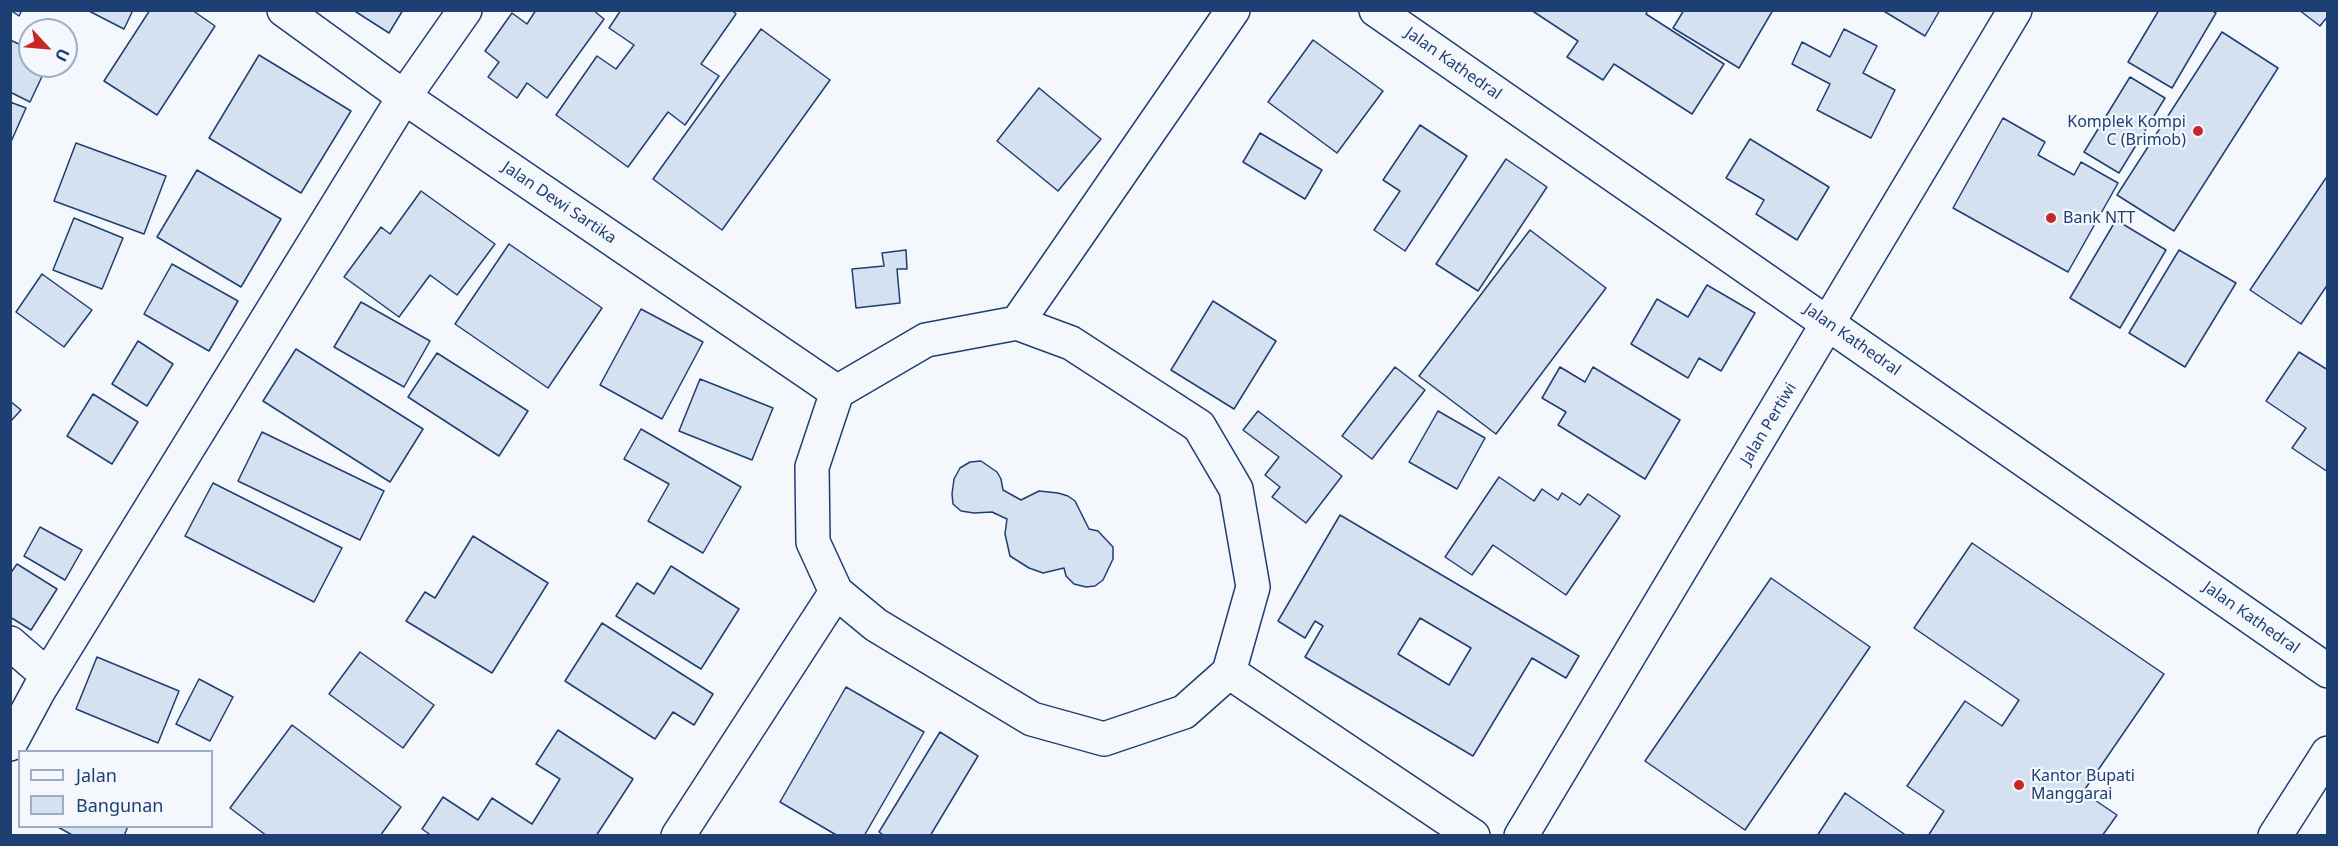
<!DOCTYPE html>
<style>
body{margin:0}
#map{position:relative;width:2338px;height:846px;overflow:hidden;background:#f4f7fb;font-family:"Noto Sans",sans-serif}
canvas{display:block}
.frame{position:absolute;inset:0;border:12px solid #1d3f73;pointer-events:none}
.legend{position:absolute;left:18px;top:750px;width:195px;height:78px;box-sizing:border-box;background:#f4f7fb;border:2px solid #9eadc5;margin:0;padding:8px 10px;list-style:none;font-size:18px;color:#1d3f73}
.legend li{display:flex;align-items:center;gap:12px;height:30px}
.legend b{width:30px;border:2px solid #9eadc5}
.north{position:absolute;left:18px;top:18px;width:60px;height:60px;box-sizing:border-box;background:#f4f7fb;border:2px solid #9eadc5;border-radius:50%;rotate:116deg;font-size:16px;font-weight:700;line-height:24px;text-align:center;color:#1d3f73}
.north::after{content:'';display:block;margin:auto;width:21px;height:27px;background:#c62828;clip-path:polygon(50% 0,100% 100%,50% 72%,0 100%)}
</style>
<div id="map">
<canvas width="2338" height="846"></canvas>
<div class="frame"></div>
<ul class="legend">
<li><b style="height:8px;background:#f4f7fb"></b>Jalan</li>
<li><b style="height:16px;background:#d5e0f0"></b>Bangunan</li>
</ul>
<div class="north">U</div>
</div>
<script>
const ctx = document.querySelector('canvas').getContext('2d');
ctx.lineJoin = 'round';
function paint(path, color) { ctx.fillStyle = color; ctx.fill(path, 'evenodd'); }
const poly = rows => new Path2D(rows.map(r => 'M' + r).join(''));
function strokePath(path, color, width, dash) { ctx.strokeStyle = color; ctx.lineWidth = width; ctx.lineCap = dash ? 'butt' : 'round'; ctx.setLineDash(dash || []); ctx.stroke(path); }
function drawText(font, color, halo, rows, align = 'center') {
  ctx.font = font + ' "Noto Sans",sans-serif'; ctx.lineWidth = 4.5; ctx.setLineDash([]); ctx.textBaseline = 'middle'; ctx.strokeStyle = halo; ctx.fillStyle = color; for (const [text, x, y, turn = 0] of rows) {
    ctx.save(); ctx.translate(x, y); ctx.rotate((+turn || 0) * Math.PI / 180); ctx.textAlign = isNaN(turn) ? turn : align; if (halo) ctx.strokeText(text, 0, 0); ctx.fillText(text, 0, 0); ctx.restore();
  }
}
const building = poly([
 [10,10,22,10,19,16,10,10],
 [87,10,133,10,124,29,87,10],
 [150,10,192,10,215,26,157,115,104,81,150,10],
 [353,10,403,10,389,33,353,10],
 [536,10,593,10,604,19,547,98,527,83,517,98,488,77,499,62,485,51,512,13,527,24,536,10],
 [621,10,732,10,736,14,701,64,719,76,685,125,668,112,628,167,556,115,597,56,616,69,634,45,609,28,621,10],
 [1531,10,1648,10,1646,14,1724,64,1692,114,1614,64,1603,80,1567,57,1578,41,1531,10],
 [1684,10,1773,10,1739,68,1673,28,1684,10],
 [1882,10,1940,10,1925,36,1882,10],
 [2159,10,2211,10,2216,13,2172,88,2128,62,2159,10],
 [2299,10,2328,10,2328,16,2320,26,2299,10],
 [761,29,830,80,722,230,653,179,761,29],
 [1844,29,1877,46,1863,73,1895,90,1871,138,1817,110,1830,84,1792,64,1802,42,1830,57,1844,29],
 [2222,32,2278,68,2174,231,2117,195,2222,32],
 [10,40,30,49,30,66,47,66,30,102,10,92,10,40],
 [1313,40,1383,91,1337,153,1268,102,1313,40],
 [259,55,351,111,301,193,209,138,259,55],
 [2130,77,2165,98,2119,173,2084,152,2130,77],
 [1039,88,1101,139,1058,191,997,141,1039,88],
 [10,102,26,108,10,144,10,102],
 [2003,118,2045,142,2038,155,2074,175,2081,162,2118,183,2068,272,1953,208,2003,118],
 [1420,125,1467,156,1405,251,1374,230,1400,191,1383,180,1420,125],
 [1260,133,1322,170,1305,199,1243,162,1260,133],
 [1750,139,1829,187,1797,240,1756,214,1764,200,1726,178,1750,139],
 [76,143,166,176,144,234,54,201,76,143],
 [1506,159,1547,187,1478,291,1436,264,1506,159],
 [197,170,281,219,241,287,157,237,197,170],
 [2328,175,2328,284,2301,324,2250,290,2328,175],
 [421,191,495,244,457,295,430,275,399,317,344,277,381,227,390,234,421,191],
 [74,218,123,238,102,289,53,270,74,218],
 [2116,220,2166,250,2120,328,2070,298,2116,220],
 [1530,230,1606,288,1496,434,1419,376,1530,230],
 [509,244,602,308,548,388,455,324,509,244],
 [906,250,907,269,897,269,900,303,856,308,852,269,884,266,882,253,906,250],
 [2179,250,2236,283,2185,367,2129,333,2179,250],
 [172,264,238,301,209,351,144,314,172,264],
 [42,274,92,310,64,347,16,312,42,274],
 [1707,285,1755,313,1721,371,1699,358,1688,378,1631,344,1657,299,1688,317,1707,285],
 [1213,301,1276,341,1234,409,1171,370,1213,301],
 [361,302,430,341,404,387,334,347,361,302],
 [641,309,703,342,662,419,600,385,641,309],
 [138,341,173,364,147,406,112,384,138,341],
 [296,349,423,429,390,482,263,401,296,349],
 [2299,352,2328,370,2328,472,2292,448,2306,428,2266,401,2299,352],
 [437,353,528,411,499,456,408,397,437,353],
 [1395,367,1425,390,1372,459,1342,436,1395,367],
 [1560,367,1585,382,1593,367,1680,420,1645,479,1558,425,1566,412,1542,398,1560,367],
 [700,379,773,408,752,460,679,431,700,379],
 [93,394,138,422,112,464,67,436,93,394],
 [10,401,21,410,10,422,10,401],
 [1258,411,1342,476,1306,523,1272,497,1280,487,1265,475,1279,457,1243,430,1258,411],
 [1438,411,1485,438,1457,489,1409,462,1438,411],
 [641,429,741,487,703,553,648,521,669,484,624,459,641,429],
 [262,432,384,491,360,540,238,481,262,432],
 [981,461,997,472,1001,479,1003,490,1021,500,1039,491,1058,493,1068,496,1075,501,1089,529,1098,531,1113,547,1113,559,1103,580,1095,586,1086,587,1074,584,1066,576,1064,568,1043,573,1029,568,1010,556,1005,534,1007,519,992,512,974,513,961,511,953,504,952,494,954,479,960,468,970,462,981,461],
 [1499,477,1534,501,1542,489,1558,500,1562,493,1580,505,1588,494,1620,516,1566,595,1493,545,1472,575,1445,557,1499,477],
 [213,483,342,548,314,602,185,536,213,483],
 [1340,515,1579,656,1566,678,1532,658,1473,756,1305,657,1323,626,1315,621,1305,638,1278,621,1340,515],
 [1420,618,1471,648,1449,685,1398,654,1420,618],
 [40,527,82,550,65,580,24,556,40,527],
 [473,536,548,583,492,673,406,621,425,592,435,598,473,536],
 [1972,543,2164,674,2083,792,2117,815,2102,836,1928,836,1944,811,1907,786,1965,701,2002,726,2019,700,1914,628,1972,543],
 [17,564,57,589,31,630,10,617,10,574,17,564],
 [671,566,739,609,701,669,616,616,637,583,654,594,671,566],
 [1771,578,1870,647,1745,830,1645,761,1771,578],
 [602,623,713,694,694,725,673,712,655,739,565,681,602,623],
 [360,652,434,705,403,748,329,694,360,652],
 [97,657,179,691,158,743,76,709,97,657],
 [199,679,233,697,210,741,176,724,199,679],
 [846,687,924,732,864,836,838,836,780,802,846,687],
 [292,725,401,807,380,836,267,836,230,808,292,725],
 [558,730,633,779,596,836,432,836,422,829,443,797,478,820,492,798,532,824,560,779,536,764,558,730],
 [940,732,978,756,930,836,885,836,879,832,940,732],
 [1845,793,1907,836,1817,836,1845,793],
 [56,826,128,826,124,836,74,836,56,826]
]);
paint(building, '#d5e0f0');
strokePath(building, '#1d3f73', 1.5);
const minor = poly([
 [284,10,404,97,837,392],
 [1376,10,2328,671],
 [1017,323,1071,343,1199,426,1236,489,1253,587,1229,672,1184,712,1104,739,1032,719,876,625,836,592,813,542,812,467,837,392,926,340,1017,323],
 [1017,323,1233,10],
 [10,643,48,676],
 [1229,672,1473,836],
 [10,744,39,690,404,97,465,10],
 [678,836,836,592],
 [1521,836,2015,10]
]);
const highway = poly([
 [2275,836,2328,753]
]);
strokePath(minor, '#1d3f73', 36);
strokePath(highway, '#1d3f73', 36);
strokePath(minor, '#f4f7fb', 33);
strokePath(highway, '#f4f7fb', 33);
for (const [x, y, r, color] of [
 [2198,131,6,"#c62828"],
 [2051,218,6,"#c62828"],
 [2019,785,6,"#c62828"]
]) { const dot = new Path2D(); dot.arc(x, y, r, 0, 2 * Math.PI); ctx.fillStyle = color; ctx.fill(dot); strokePath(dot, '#f4f7fb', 2); }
drawText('16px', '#1d3f73', '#f4f7fb', [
 ["Jalan Kathedral",1453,64,35],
 ["Jalan Dewi Sartika",559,203,34],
 ["Jalan Kathedral",1852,340,35],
 ["Jalan Pertiwi",1769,424,-59],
 ["Jalan Kathedral",2251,618,35]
]);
drawText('16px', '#1d3f73', '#f4f7fb', [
 ["Komplek Kompi",2186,122,"right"],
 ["C (Brimob)",2186,140,"right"],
 ["Bank NTT",2063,218],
 ["Kantor Bupati",2031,776],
 ["Manggarai",2031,794]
], 'left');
</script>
